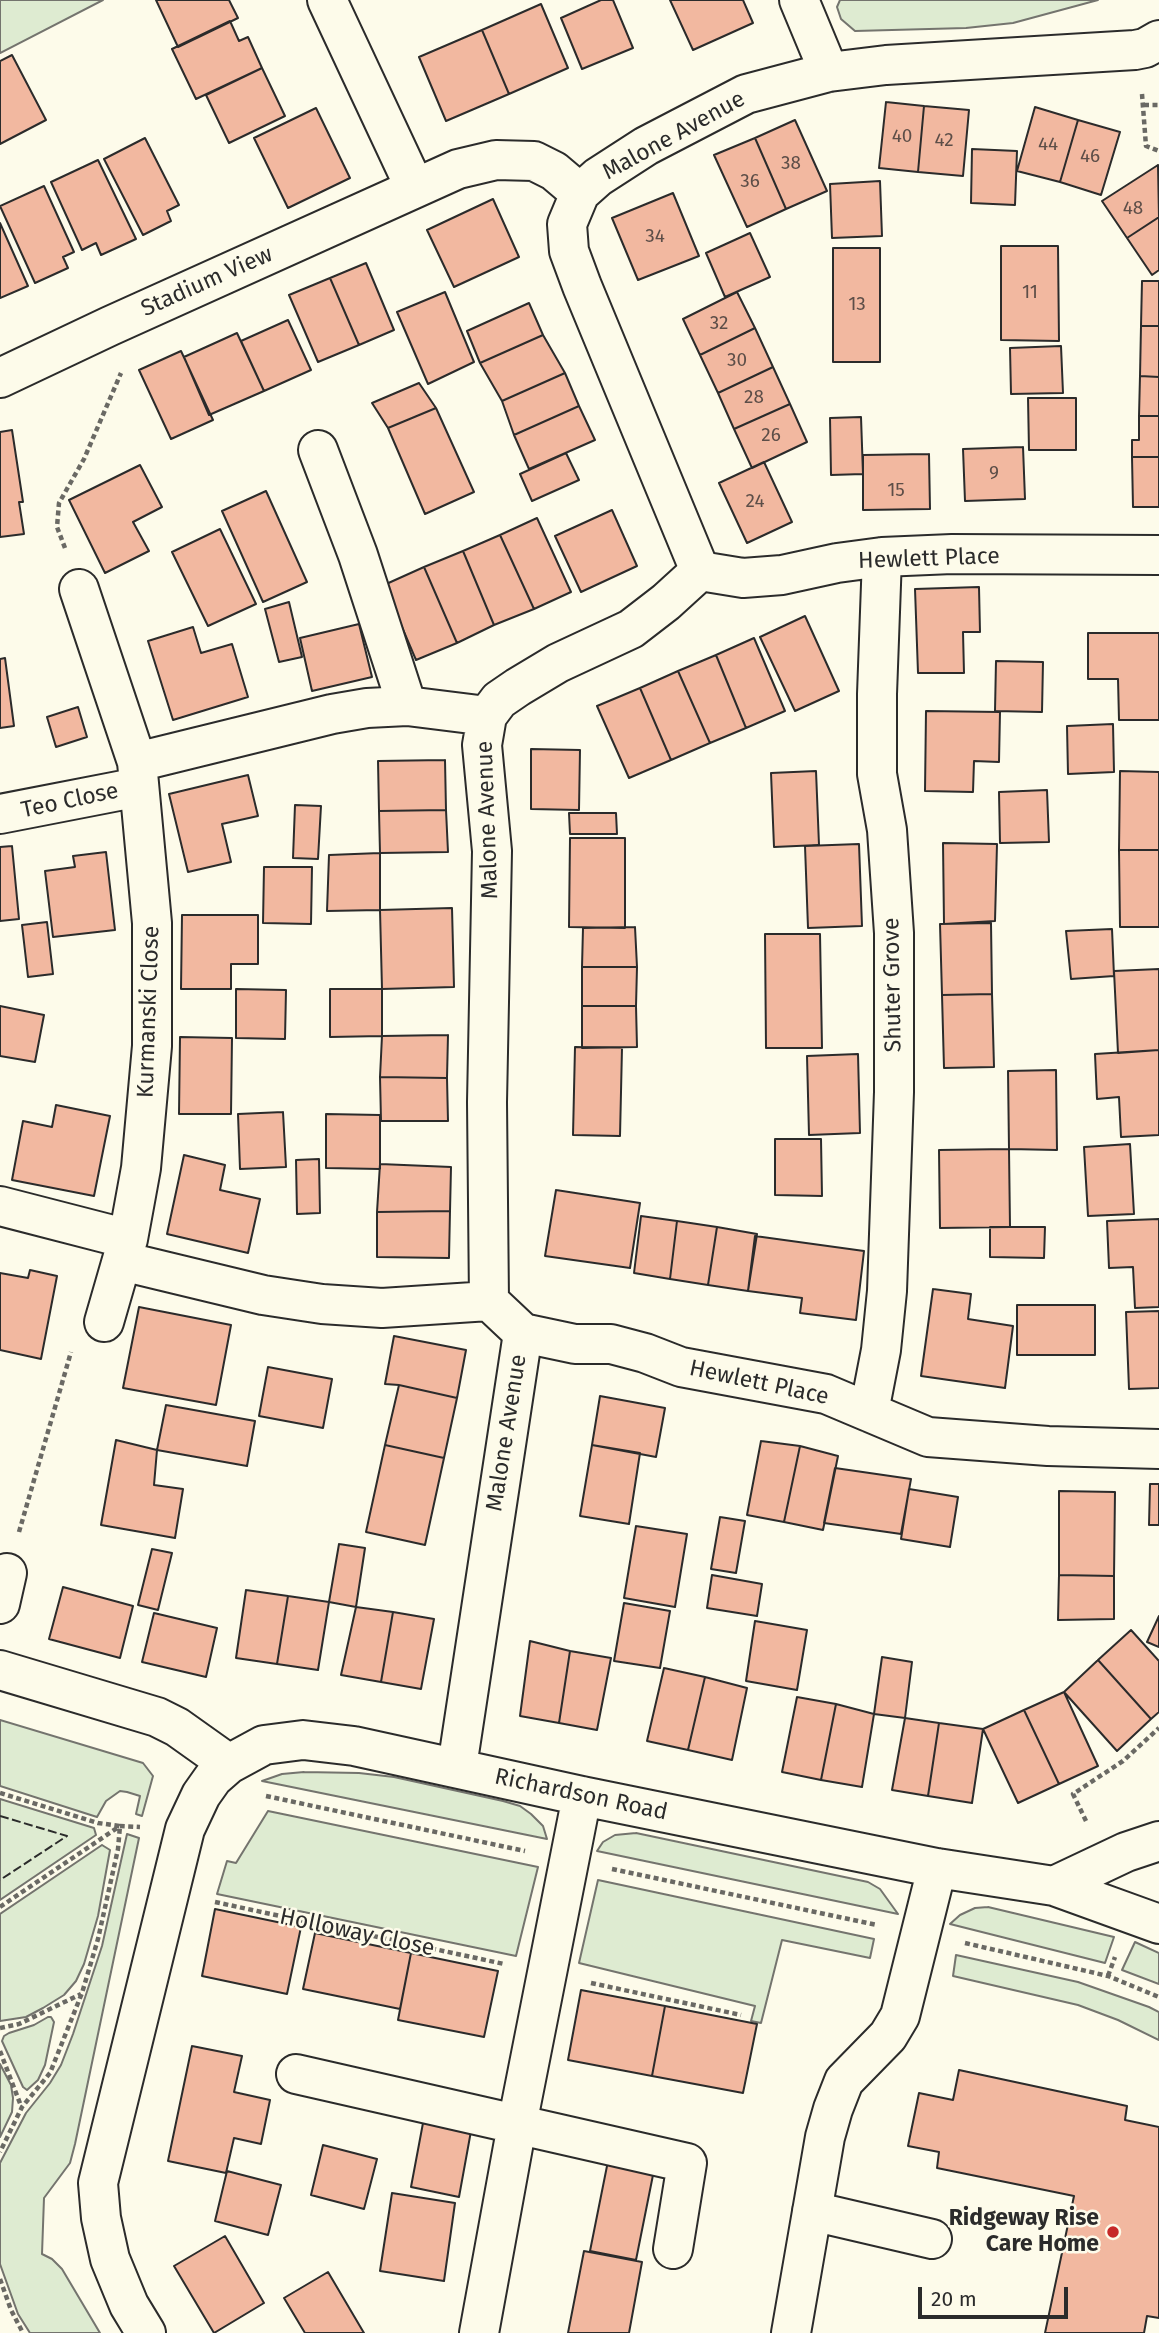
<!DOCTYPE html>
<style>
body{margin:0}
#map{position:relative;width:1159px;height:2333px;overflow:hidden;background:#fdfbea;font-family:"Fira Sans",sans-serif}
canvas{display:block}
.scale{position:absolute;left:918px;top:2287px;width:150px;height:32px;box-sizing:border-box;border:4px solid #2b2b2b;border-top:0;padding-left:9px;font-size:21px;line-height:24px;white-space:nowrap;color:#2b2b2b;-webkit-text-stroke:5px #fdfbea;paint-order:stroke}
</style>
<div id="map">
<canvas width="1159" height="2333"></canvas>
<div class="scale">20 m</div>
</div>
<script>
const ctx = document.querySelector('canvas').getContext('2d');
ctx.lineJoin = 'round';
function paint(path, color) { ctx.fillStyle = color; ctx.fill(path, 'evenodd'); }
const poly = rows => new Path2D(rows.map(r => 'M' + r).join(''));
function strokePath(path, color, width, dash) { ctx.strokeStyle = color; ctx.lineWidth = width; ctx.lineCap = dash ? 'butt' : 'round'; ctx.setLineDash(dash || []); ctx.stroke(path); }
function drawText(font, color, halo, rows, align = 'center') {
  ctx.font = font + ' "Fira Sans",sans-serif'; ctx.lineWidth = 5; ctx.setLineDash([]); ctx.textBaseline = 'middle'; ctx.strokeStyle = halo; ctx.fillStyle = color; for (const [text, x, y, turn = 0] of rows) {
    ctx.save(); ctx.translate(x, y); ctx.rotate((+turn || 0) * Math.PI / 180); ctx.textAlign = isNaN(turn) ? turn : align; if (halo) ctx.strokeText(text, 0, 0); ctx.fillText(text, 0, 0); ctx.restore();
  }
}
const green = poly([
 [0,0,103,0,0,53,0,0],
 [840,0,1098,0,1013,23,966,28,855,31,841,19,837,7,840,0],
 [0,1720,143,1763,153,1776,142,1816,136,1814,140,1796,127,1792,120,1791,106,1801,97,1817,0,1786,0,1720],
 [304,1772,359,1773,394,1777,503,1801,520,1806,531,1814,543,1826,547,1839,262,1781,282,1774,304,1772],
 [0,1799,94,1828,96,1835,0,1900,0,1799],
 [268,1811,538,1867,516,1956,217,1894,227,1861,236,1863,268,1811],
 [636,1833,868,1882,880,1889,898,1914,597,1851,603,1842,615,1835,636,1833],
 [127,1834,139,1838,75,2144,70,2163,44,2198,42,2254,52,2259,62,2269,100,2333,30,2333,18,2314,0,2264,0,2163,26,2113,50,2083,61,2065,73,2034,102,1946,127,1834],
 [102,1845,110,1850,98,1916,84,1964,76,1981,64,1995,43,2008,26,2017,0,2021,0,1914,102,1845],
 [598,1880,874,1939,870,1958,782,1940,761,2023,751,2021,755,2006,579,1963,598,1880],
 [988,1907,1114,1937,1105,1963,950,1924,960,1915,975,1908,988,1907],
 [1135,1942,1159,1953,1159,1984,1122,1970,1135,1942],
 [956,1955,1078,1982,1149,2007,1159,2012,1159,2040,1118,2020,1078,2005,953,1976,956,1955],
 [48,2017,51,2017,54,2022,45,2065,38,2080,27,2090,23,2087,2,2041,4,2036,9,2033,34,2025,48,2017],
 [0,2064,11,2085,13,2098,12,2112,0,2137,0,2064]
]);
paint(green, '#deebd1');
strokePath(green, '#74746e', 2);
const building = poly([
 [156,0,229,0,238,18,178,47,156,0],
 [601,0,613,0,633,48,582,69,561,18,601,0],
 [670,0,743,0,753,23,693,50,670,0],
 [541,4,568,68,509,94,482,30,541,4],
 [230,21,239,41,248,37,262,68,196,99,172,49,230,21],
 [482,30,509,94,446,121,419,57,482,30],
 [12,55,46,120,0,144,0,61,12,55],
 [262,68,285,116,229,143,206,95,262,68],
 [886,102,924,106,918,172,879,168,886,102],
 [924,106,969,110,963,176,918,172,924,106],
 [1035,107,1078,120,1060,182,1017,171,1035,107],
 [316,108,350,178,288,208,254,138,316,108],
 [795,120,827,191,786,209,755,138,795,120],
 [1078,120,1120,132,1101,195,1060,182,1078,120],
 [145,138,179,205,167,211,171,221,143,235,104,159,145,138],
 [755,138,786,209,747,227,714,155,755,138],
 [972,149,1017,151,1015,205,971,203,972,149],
 [98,160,136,239,101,255,96,243,82,250,51,182,98,160],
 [1158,165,1159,217,1127,238,1102,201,1158,165],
 [880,181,882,236,832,238,830,184,880,181],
 [44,186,74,252,63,257,68,268,35,283,0,206,44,186],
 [673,193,699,256,638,280,612,218,673,193],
 [493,199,519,257,454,287,427,230,493,199],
 [1159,217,1159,270,1152,275,1127,238,1159,217],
 [0,223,28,286,0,298,0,223],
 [750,233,770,277,725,297,706,253,750,233],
 [1001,246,1058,246,1059,341,1001,340,1001,246],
 [833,248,880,248,880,362,833,362,833,248],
 [366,263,394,330,359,345,330,278,366,263],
 [330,278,359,345,318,362,289,295,330,278],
 [1142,281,1159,281,1159,326,1141,326,1142,281],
 [445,292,474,362,428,384,397,312,445,292],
 [737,292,755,328,700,355,683,319,737,292],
 [529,303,543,335,480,363,467,331,529,303],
 [288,320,311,370,264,391,241,341,288,320],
 [1141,326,1159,326,1159,377,1140,376,1141,326],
 [755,328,773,367,718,393,700,355,755,328],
 [237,333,264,391,209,415,184,357,237,333],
 [543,335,565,373,502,401,480,363,543,335],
 [1061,346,1063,393,1011,394,1010,348,1061,346],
 [181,351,213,420,171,439,139,370,181,351],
 [773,367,790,404,734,429,718,393,773,367],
 [565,373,579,406,514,435,502,401,565,373],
 [1140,376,1159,377,1159,416,1139,416,1140,376],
 [419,383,436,408,388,428,372,403,419,383],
 [1028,398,1076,398,1076,450,1029,450,1028,398],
 [790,404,807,442,752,468,734,429,790,404],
 [579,406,595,440,529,469,514,435,579,406],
 [436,408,474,492,425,514,388,428,436,408],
 [1139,416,1159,416,1159,457,1132,457,1132,440,1139,440,1139,416],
 [861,417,863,474,831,475,830,418,861,417],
 [12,430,23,502,19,502,24,534,0,537,0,432,12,430],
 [1023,447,1025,499,965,501,963,449,1023,447],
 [566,453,579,480,532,501,520,474,566,453],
 [929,454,930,509,863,510,863,455,929,454],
 [1132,457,1159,457,1159,507,1133,507,1132,457],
 [764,462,792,522,747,543,719,483,764,462],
 [140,465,162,507,133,522,149,551,105,573,69,500,140,465],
 [266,491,307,582,263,602,222,511,266,491],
 [612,510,637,566,581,592,555,536,612,510],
 [537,518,571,592,534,609,500,535,537,518],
 [220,529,256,604,208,626,172,552,220,529],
 [500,535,534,609,494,625,463,551,500,535],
 [463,551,494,625,457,643,424,567,463,551],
 [424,567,457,643,416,660,384,585,424,567],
 [979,587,980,632,963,632,964,673,918,673,915,589,979,587],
 [289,602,302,657,279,662,265,609,289,602],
 [805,616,839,691,795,711,760,637,805,616],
 [359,624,372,677,312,691,300,638,359,624],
 [193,627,201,653,232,644,248,697,173,720,148,641,193,627],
 [1088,633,1159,633,1159,720,1119,720,1118,679,1088,679,1088,633],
 [754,638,785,711,746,728,716,655,754,638],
 [716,655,746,728,710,743,678,671,716,655],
 [5,658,14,726,0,728,0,659,5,658],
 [996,661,1043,662,1042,712,995,711,996,661],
 [678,671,710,743,671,760,640,688,678,671],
 [640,688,671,760,629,778,597,706,640,688],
 [78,707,87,737,56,747,47,717,78,707],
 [926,711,1000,712,999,762,974,761,973,792,925,791,926,711],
 [1113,724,1114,772,1068,774,1067,726,1113,724],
 [531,749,580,750,579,810,531,809,531,749],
 [445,760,446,810,379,811,378,761,445,760],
 [816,771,819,845,774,847,771,773,816,771],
 [1120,771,1159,772,1159,850,1119,850,1120,771],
 [248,775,258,816,222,824,231,862,188,872,169,794,248,775],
 [1047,790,1049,842,1000,843,999,792,1047,790],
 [295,805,321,806,318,859,293,858,295,805],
 [446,810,448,852,380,853,379,811,446,810],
 [569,813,616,813,617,834,570,834,569,813],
 [570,838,625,838,625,928,569,927,570,838],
 [943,843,997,844,995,921,944,924,943,843],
 [859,844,862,926,808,928,805,846,859,844],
 [12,846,19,919,0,921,0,847,12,846],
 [1119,850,1159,850,1159,927,1120,927,1119,850],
 [106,852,115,930,53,937,45,871,75,867,73,856,106,852],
 [380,853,380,910,327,911,329,855,380,853],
 [264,867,312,867,311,924,263,923,264,867],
 [452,908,454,987,382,989,380,910,452,908],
 [182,915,258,915,258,964,231,964,231,989,181,989,182,915],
 [47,922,53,974,28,977,22,925,47,922],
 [991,923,992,994,942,995,940,924,991,923],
 [635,927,637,967,582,967,583,928,635,927],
 [1112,929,1114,976,1071,979,1066,931,1112,929],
 [765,934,820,934,822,1048,766,1048,765,934],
 [582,967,637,967,636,1006,582,1006,582,967],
 [1159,969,1159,1050,1118,1053,1114,971,1159,969],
 [236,989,286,990,285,1039,236,1038,236,989],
 [330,989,382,989,382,1036,330,1037,330,989],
 [992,994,994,1067,944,1068,942,995,992,994],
 [0,1006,44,1015,35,1062,0,1056,0,1006],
 [582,1006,636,1006,637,1047,582,1048,582,1006],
 [448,1035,447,1078,380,1077,382,1036,448,1035],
 [180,1037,232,1038,231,1114,179,1114,180,1037],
 [575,1047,622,1048,620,1136,573,1135,575,1047],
 [1159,1050,1159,1135,1121,1137,1119,1097,1097,1099,1095,1054,1159,1050],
 [858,1054,860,1133,809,1135,807,1056,858,1054],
 [1056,1070,1057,1150,1009,1149,1008,1071,1056,1070],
 [380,1077,447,1078,448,1121,381,1121,380,1077],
 [56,1105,110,1116,94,1196,12,1180,23,1121,52,1127,56,1105],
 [283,1112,286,1167,240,1169,238,1114,283,1112],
 [326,1114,380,1115,380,1169,326,1168,326,1114],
 [775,1139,821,1139,822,1196,775,1195,775,1139],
 [1130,1144,1134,1214,1088,1216,1084,1147,1130,1144],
 [1009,1149,1010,1227,940,1228,939,1150,1009,1149],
 [184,1155,225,1165,220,1190,260,1199,248,1253,167,1234,184,1155],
 [319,1159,320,1213,297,1214,296,1160,319,1159],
 [380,1164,451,1167,450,1211,377,1212,380,1164],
 [556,1190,640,1203,630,1268,545,1256,556,1190],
 [450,1211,449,1258,377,1257,377,1212,450,1211],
 [641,1216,677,1221,670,1279,634,1273,641,1216],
 [1159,1219,1159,1307,1135,1308,1133,1267,1109,1268,1107,1221,1159,1219],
 [677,1221,717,1227,708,1285,670,1279,677,1221],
 [717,1227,757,1234,748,1291,708,1285,717,1227],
 [990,1227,1045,1227,1044,1258,990,1257,990,1227],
 [755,1236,864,1251,856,1320,800,1313,802,1298,748,1291,755,1236],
 [30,1270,57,1276,41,1359,0,1350,0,1273,28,1278,30,1270],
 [933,1289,971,1294,968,1319,1013,1326,1005,1388,921,1376,933,1289],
 [1017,1305,1095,1305,1095,1355,1017,1355,1017,1305],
 [139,1307,231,1325,216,1405,123,1388,139,1307],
 [1159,1311,1159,1388,1129,1389,1126,1312,1159,1311],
 [394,1336,466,1350,457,1398,399,1385,385,1384,394,1336],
 [268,1367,332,1379,323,1428,259,1416,268,1367],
 [399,1385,457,1398,444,1458,385,1445,399,1385],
 [600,1396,665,1408,656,1457,592,1445,600,1396],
 [166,1405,255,1421,247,1466,157,1450,166,1405],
 [116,1440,157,1450,154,1485,183,1489,175,1538,101,1525,116,1440],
 [761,1441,800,1446,784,1522,747,1515,761,1441],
 [385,1445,444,1458,425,1545,366,1532,385,1445],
 [592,1445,640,1453,629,1524,580,1516,592,1445],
 [800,1446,838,1456,823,1530,784,1522,800,1446],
 [835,1468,911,1479,901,1534,824,1523,835,1468],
 [1150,1484,1159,1484,1159,1525,1149,1525,1150,1484],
 [909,1489,958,1497,950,1547,901,1539,909,1489],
 [1059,1491,1115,1492,1114,1576,1059,1575,1059,1491],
 [720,1517,745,1521,736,1573,711,1569,720,1517],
 [636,1526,687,1534,675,1607,624,1598,636,1526],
 [339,1544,365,1548,356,1607,329,1602,339,1544],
 [152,1549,172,1553,158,1610,138,1605,152,1549],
 [712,1575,762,1584,757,1616,707,1608,712,1575],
 [1059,1575,1114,1576,1114,1619,1058,1620,1059,1575],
 [63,1587,133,1606,120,1658,49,1639,63,1587],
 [246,1590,288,1596,277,1664,236,1658,246,1590],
 [288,1596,329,1602,318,1670,277,1664,288,1596],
 [624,1603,670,1611,660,1668,614,1661,624,1603],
 [356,1607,393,1612,381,1682,341,1675,356,1607],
 [393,1612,434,1619,421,1689,381,1682,393,1612],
 [154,1613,217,1628,206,1677,142,1662,154,1613],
 [1159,1616,1159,1647,1147,1642,1159,1616],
 [755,1621,807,1630,797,1690,746,1681,755,1621],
 [1131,1630,1159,1661,1159,1712,1151,1719,1098,1660,1131,1630],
 [530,1641,570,1651,559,1723,520,1716,530,1641],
 [570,1651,611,1658,597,1730,559,1723,570,1651],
 [882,1657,912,1662,905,1718,874,1714,882,1657],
 [1098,1660,1151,1719,1117,1751,1064,1692,1098,1660],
 [664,1668,705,1677,688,1750,647,1741,664,1668],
 [705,1677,747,1688,732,1760,688,1750,705,1677],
 [1064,1692,1098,1766,1059,1784,1024,1710,1064,1692],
 [797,1697,836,1704,821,1780,782,1772,797,1697],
 [836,1704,874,1714,862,1787,821,1780,836,1704],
 [1024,1710,1059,1784,1018,1803,983,1729,1024,1710],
 [905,1718,939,1723,928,1796,892,1790,905,1718],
 [939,1723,983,1729,972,1803,928,1796,939,1723],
 [215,1909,301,1927,287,1994,202,1976,215,1909],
 [315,1933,411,1953,400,2009,303,1989,315,1933],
 [411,1953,498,1971,484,2037,398,2020,411,1953],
 [581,1990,665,2006,652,2076,568,2060,581,1990],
 [665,2006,757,2024,743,2093,652,2076,665,2006],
 [192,2046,242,2056,234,2092,270,2100,261,2144,234,2138,226,2173,168,2161,192,2046],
 [959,2070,1127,2106,1125,2120,1159,2127,1159,2318,1147,2316,1144,2333,1045,2333,1074,2196,937,2168,939,2152,908,2146,919,2093,953,2100,959,2070],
 [423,2123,471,2131,459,2197,411,2187,423,2123],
 [323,2145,377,2159,364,2209,311,2195,323,2145],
 [609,2156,655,2165,636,2260,590,2251,609,2156],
 [227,2171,281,2185,268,2235,215,2221,227,2171],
 [392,2193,455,2203,444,2281,380,2271,392,2193],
 [225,2236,264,2303,214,2333,174,2266,225,2236],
 [584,2251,642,2262,629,2333,568,2333,584,2251],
 [328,2272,364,2333,305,2333,284,2298,328,2272]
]);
paint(building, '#f2b8a0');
strokePath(building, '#2b2b2b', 2);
const minor = poly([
 [327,0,415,188],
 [799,0,829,72],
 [0,378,110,326,458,169,496,160,534,161,554,171,580,193],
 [318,450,358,555,407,706],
 [700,571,743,578,782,575,837,563,882,557,952,554,1159,555],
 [79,589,137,762,152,923,152,1046,141,1168,128,1239,104,1322],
 [137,762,332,714,367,708,407,706,487,716],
 [0,814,139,787],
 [0,1206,128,1239],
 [122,1261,263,1295,322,1304,382,1308,489,1301],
 [523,1333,575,1344,611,1344,645,1353,681,1367,826,1394,928,1437,1048,1446,1159,1449],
 [869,1412,881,1350,887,1291,894,1092,894,933,887,830,877,774,877,694,882,557],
 [0,1604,7,1573],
 [0,1670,157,1717,177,1727,229,1764],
 [457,1767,523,1333,489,1301,487,1102,492,851,482,745,487,716,499,700,518,687,558,663,631,629,666,602,700,571,582,286,569,251,567,224,580,193,598,177,646,146,746,94,829,72,886,65,1135,50,1145,48,1159,40],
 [1054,1886,1126,1852,1159,1841],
 [296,2074,687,2163,673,2249],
 [812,2211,932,2239],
 [146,2333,129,2305,110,2259,101,2218,98,2183,185,1829,201,1795,213,1778,229,1764,264,1745,303,1740,354,1746,582,1796,937,1868,1054,1886,1159,1924],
 [479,2333,517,2125,582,1796],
 [791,2333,825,2137,833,2109,844,2081,888,2036,900,2016,937,1868]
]);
strokePath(minor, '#2b2b2b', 42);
strokePath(poly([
 [1142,94,1146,146,1159,151],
 [1144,105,1159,105],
 [65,548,57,527,59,503,84,459,121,373],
 [19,1532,71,1352],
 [0,1793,98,1823,120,1826,118,1849,98,1939,82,1993,50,2073,22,2107,0,2152],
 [266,1796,525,1851],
 [1086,1821,1073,1794,1123,1761,1159,1728],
 [612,1869,877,1925],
 [215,1902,504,1964],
 [0,1907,120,1826,140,1827],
 [965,1943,1108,1976,1159,1997],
 [1108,1976,1115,1957],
 [591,1983,741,2015],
 [0,2028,19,2024,81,1994],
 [0,2051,21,2106],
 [0,2279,11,2310,23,2333]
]), '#6a6964', 4.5, [5, 3.5]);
strokePath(minor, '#fdfbea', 38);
strokePath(poly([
 [0,1816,67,1836,0,1880]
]), '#2b2b2b', 2, [9, 3.5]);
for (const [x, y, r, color] of [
 [1113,2232,7,"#c62828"]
]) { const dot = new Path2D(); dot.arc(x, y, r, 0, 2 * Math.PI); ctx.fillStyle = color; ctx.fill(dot); strokePath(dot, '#fdfbea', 2.5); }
drawText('19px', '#5d4e48', null, [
 ["40",902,137],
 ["42",944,141],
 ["44",1048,145],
 ["46",1090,157],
 ["38",791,164],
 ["36",750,182],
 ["48",1133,209],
 ["34",655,237],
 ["11",1030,293],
 ["13",857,305],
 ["32",719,324],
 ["30",737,361],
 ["28",754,398],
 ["26",771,436],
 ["9",994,474],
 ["15",896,491],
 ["24",755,502]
]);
drawText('23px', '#2b2b2b', '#fdfbea', [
 ["Malone Avenue",674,136,-29],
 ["Stadium View",207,282,-24],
 ["Hewlett Place",929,559,-2],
 ["Teo Close",70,801,-12],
 ["Malone Avenue",488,820,-92],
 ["Shuter Grove",893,985,-91],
 ["Kurmanski Close",149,1012,-88],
 ["Hewlett Place",759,1383,12],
 ["Malone Avenue",507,1433,-81],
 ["Richardson Road",581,1795,12],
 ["Holloway Close",357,1933,12]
]);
drawText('bold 23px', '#2b2b2b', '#fdfbea', [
 ["Ridgeway Rise",1099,2219],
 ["Care Home",1099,2245]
], 'right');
</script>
